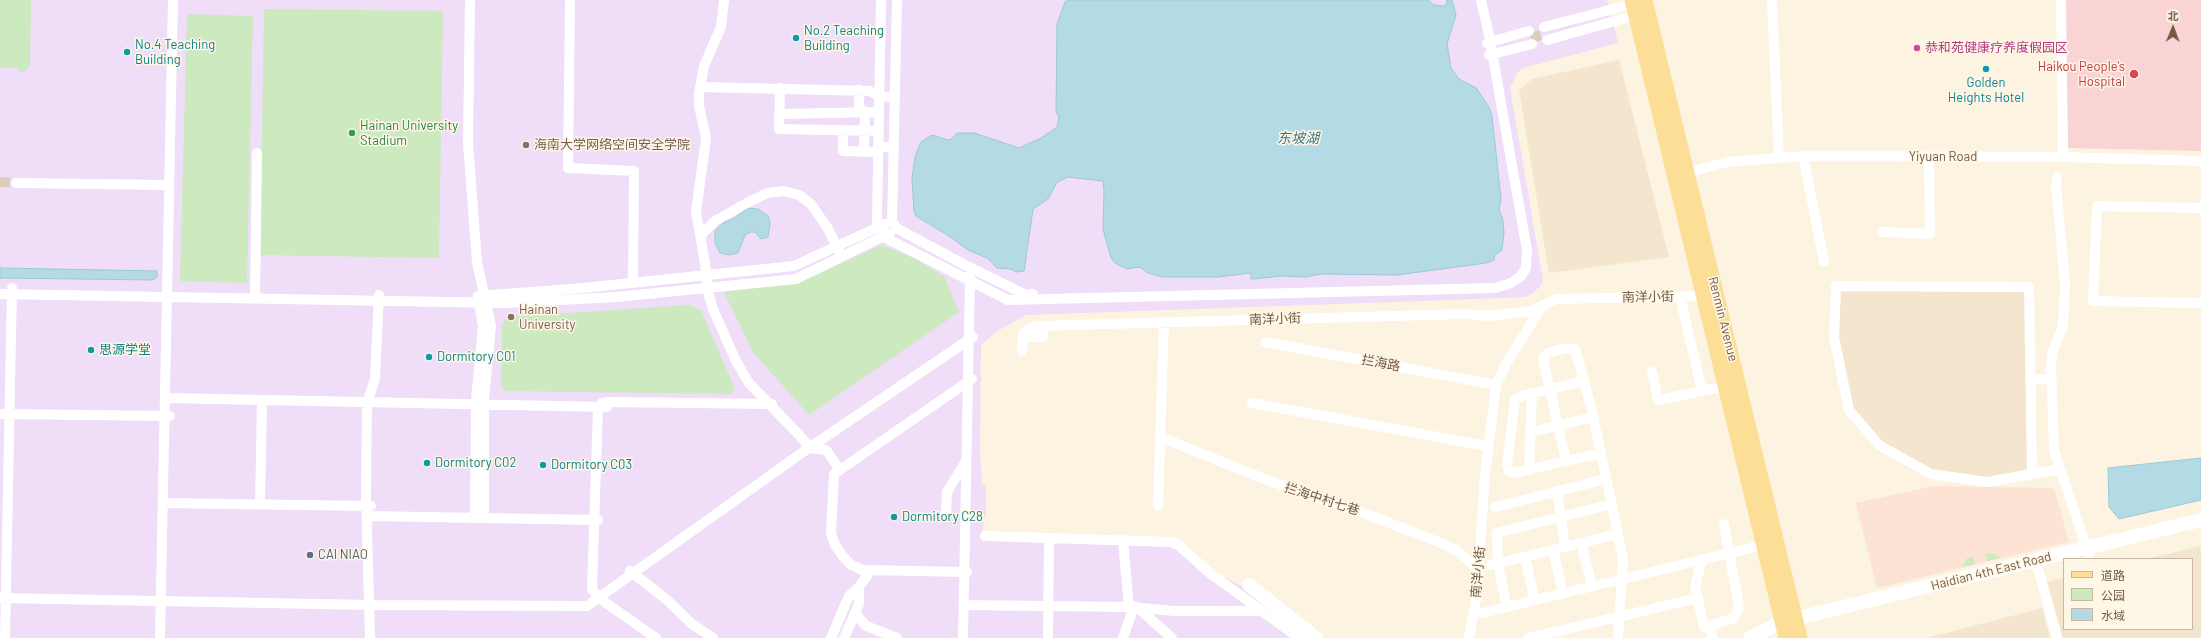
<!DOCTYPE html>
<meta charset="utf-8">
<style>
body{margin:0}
#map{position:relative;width:2201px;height:638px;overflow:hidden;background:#fcf3e0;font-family:Barlow,"Noto Sans SC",sans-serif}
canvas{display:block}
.legend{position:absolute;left:2063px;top:558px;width:130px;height:72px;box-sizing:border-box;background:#fff7e6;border:1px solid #c7b8a6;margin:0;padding:5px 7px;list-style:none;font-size:12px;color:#735a47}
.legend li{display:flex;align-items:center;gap:8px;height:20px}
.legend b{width:20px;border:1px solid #c7b8a6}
.north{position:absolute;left:2153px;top:8px;width:40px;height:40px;-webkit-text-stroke:3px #fff7e6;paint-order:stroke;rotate:1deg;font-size:11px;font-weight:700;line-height:16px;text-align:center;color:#735a47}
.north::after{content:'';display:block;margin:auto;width:14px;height:18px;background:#735a47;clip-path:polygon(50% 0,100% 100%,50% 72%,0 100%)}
</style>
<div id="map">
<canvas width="2201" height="638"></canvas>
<ul class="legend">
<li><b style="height:5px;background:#fcde97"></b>道路</li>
<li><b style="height:11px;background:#cde9bf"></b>公园</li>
<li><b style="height:11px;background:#b4dbe5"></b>水域</li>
</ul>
<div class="north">北</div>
</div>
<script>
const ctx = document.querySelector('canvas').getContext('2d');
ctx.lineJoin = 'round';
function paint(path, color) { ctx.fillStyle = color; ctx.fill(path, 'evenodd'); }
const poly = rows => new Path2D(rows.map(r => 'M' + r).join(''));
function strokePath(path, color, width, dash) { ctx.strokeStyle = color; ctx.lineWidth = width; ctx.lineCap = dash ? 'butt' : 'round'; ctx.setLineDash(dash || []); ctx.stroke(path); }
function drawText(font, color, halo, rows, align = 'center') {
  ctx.font = font + ' Barlow,"Noto Sans SC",sans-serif'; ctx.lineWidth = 3; ctx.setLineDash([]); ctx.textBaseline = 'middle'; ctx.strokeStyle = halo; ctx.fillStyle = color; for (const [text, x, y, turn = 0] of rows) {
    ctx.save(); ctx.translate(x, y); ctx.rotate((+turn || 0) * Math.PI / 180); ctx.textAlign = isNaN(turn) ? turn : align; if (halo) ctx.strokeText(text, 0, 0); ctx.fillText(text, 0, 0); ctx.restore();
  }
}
paint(poly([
 [1619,60,1669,257,1549,273,1519,90,1532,79],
 [1841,291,2025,292,2028,471,1985,478,1933,471,1880,441,1854,409,1838,337],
 [2201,546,2201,638,2063,638,2047,582,2064,578,2064,629,2192,629,2192,559,2146,559],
 [2042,608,2050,638,1927,638]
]), '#f4e6ce');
paint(poly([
 [1933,486,2054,488,2069,542,1877,588,1856,503]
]), '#fde3d3');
paint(poly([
 [0,0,1607,0,1618,43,1523,68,1517,73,1510,88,1543,280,1541,286,1531,294,1525,297,1449,300,1026,315,996,332,981,345,980,453,982,485,985,485,986,494,986,517,983,518,983,535,1166,539,1214,572,1243,587,1306,638,0,638]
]), '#f0ddf8');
paint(poly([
 [2065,0,2201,0,2201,151,2068,148]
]), '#fad3d4');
paint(poly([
 [0,0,31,0,30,65,25,71,19,73,19,68,0,68],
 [264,9,443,11,439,258,260,255],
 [187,14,253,16,247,283,180,281],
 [881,245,914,258,944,276,959,312,809,415,753,352,724,292,803,281],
 [689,305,701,310,735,389,731,394,507,391,501,387,502,324,508,317],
 [1991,553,2001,558,1987,561,1985,554],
 [1973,557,1975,564,1962,567,1966,559]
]), '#cde9bf');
const water = poly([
 [1069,0,1428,0,1434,5,1444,6,1446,5,1447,0,1452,0,1456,15,1447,44,1451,68,1459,79,1476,88,1489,107,1492,116,1501,199,1499,209,1503,220,1504,233,1502,250,1495,255,1494,260,1486,263,1397,275,1321,274,1306,277,1281,276,1253,279,1251,279,1251,273,1218,277,1162,277,1148,273,1140,267,1127,269,1115,263,1111,258,1103,229,1104,191,1103,181,1068,177,1057,182,1048,199,1033,209,1024,271,1017,272,1010,269,997,268,987,258,968,250,949,236,916,216,914,211,912,179,915,157,921,142,932,135,948,140,952,139,957,133,974,133,1019,148,1041,138,1057,127,1059,117,1056,112,1057,24,1065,2,1069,0],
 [748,208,758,209,768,216,770,224,768,237,761,239,755,232,750,232,745,235,738,253,729,255,720,253,715,243,715,231,724,222,733,219,748,208],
 [0,268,157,271,157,277,153,280,0,278,0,268],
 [2201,458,2201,500,2119,519,2109,507,2108,468,2201,458]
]);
paint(water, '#b4dbe5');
strokePath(water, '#9bc9d7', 1);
strokePath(poly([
 [1531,38,1545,34],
 [0,182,16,183]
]), '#dacdba', 10, [10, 5]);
strokePath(poly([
 [470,0,468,143,477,262,491,326,484,399,484,518],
 [570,0,568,168,634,171,633,283],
 [724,0,721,27,704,66,699,94,699,106,706,138,696,212,705,263,709,296,713,309,736,361,749,383,801,437,810,448,826,450],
 [881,0,877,222,886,238,1008,300,1495,288,1511,283,1521,276,1526,268,1527,250,1489,35,1481,0],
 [897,0,892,222,898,229,965,265,1026,295,1033,294],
 [1772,0,1779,158],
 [2061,0,2063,157],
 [1544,27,1633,4],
 [1547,40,1636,15],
 [1487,43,1529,31],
 [1489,55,1532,44],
 [700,87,870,91,879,96,895,97],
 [780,88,779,129,879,131],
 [859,90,859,107,865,113,864,152],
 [779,114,879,112],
 [843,131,843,151,875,152,879,147,894,147],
 [1803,156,1824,262],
 [1687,173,1727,162,1803,156,2063,157,2201,161],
 [2057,177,2056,185,2065,283,2063,326,2053,350,2051,365,2054,450,2089,555],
 [16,183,169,185],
 [2201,208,2097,206,2093,301,2201,303],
 [1882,232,1930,234,1929,157],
 [701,235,715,221,745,204,767,193,784,191,799,195,811,204,827,227,839,251],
 [0,294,504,303,616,297,796,279,890,233],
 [478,296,583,288,794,266,885,224],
 [1680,296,1702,391],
 [255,299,257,153],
 [1022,337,1043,337,1043,326],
 [1265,342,1496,385],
 [1022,351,1023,334,1028,329,1036,326,1466,314,1489,316,1530,311,1557,299,1704,296],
 [1652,372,1658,400,1726,386],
 [2031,380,2051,379],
 [1584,381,1522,396,1515,400,1507,465,1509,471,1515,473,1600,453],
 [166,398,607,407],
 [1252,403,1487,446],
 [0,414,170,416],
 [1531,432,1594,417],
 [1162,438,1259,477,1335,504,1359,511,1443,544,1456,550,1478,569],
 [820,448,826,450,840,470],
 [1566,461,1543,359,1548,353,1567,348,1574,349,1576,352,1593,415,1623,559,1618,638],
 [1529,470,1532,393],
 [2032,474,2029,287,1836,286,1834,337,1849,410,1879,445,1931,474,1987,482,2060,469],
 [1557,491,1565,547],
 [163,503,371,506],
 [260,504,262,401],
 [1158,505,1164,322],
 [1495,507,1606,479],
 [946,512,947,492,966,461],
 [368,516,598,520],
 [475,518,476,400,483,326,478,297],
 [985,536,1172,542,1178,545,1211,574,1299,638],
 [1123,540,1129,607],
 [1581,543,1592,585],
 [1553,550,1563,593],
 [1525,557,1535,600],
 [1702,559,1695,587,1704,627,1710,626,1712,638],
 [1491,565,1618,534],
 [2038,568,2057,638],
 [630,571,666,599,692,624,713,638],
 [967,572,862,570,850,564,842,555,835,545,831,533,834,474,972,379],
 [0,598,372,605,587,606,803,452,973,337],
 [964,605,1129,607,1175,611,1262,611],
 [1507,607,1498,564,1497,533,1612,504],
 [1138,608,1172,638],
 [855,613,866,626,897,638],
 [1482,613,1763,545],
 [1710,626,1734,618,1739,607,1724,524],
 [5,638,12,288],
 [160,638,173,0],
 [370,638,366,496,367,403,375,379,379,295],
 [656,638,599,598,592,589,598,407,602,403,608,402,772,404],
 [831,638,849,596,859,587,871,570],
 [844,638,859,604,859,587],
 [963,638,970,275],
 [1048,638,1049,538],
 [1123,638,1134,606],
 [1469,638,1477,594,1485,474,1496,385,1507,362,1543,305],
 [1528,638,1698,598]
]), '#fff', 10);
strokePath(poly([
 [1249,585,1316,638],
 [1750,638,1781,622,2201,520]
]), '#fff', 14);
strokePath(poly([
 [1632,0,1786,638],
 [1645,0,1800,638]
]), '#fcde97', 15);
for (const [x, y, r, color] of [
 [796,38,4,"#0f9aa8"],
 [1917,48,4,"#d1479c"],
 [127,52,4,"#0f9aa8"],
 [1986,69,4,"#0f9aa8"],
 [2134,74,5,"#e0444e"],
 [352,133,4,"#2e9e5b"],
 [526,145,4,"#8d6e63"],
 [511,317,4,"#8d6e63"],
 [91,350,4,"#0f9aa8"],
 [429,357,4,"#0f9aa8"],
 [427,463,4,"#0f9aa8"],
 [543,465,4,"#0f9aa8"],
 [894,517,4,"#0f9aa8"],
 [310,555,4,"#5c6f8a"]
]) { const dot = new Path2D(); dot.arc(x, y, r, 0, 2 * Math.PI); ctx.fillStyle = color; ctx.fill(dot); strokePath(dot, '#fff7e6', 1.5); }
drawText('13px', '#0d838f', '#fff7e6', [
 ["No.2 Teaching",804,31],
 ["Building",804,46],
 ["No.4 Teaching",135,45],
 ["Building",135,60],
 ["Golden",1986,83,"center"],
 ["Heights Hotel",1986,98,"center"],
 ["思源学堂",99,350],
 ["Dormitory C01",437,357],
 ["Dormitory C02",435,463],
 ["Dormitory C03",551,465],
 ["Dormitory C28",902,517]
], 'left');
drawText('13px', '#b23c85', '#fff7e6', [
 ["恭和苑健康疗养度假园区",1925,48]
], 'left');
drawText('13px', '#be3a42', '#fff7e6', [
 ["Haikou People's",2125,67],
 ["Hospital",2125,82]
], 'right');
drawText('13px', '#27864d', '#fff7e6', [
 ["Hainan University",360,126],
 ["Stadium",360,141]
], 'left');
drawText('13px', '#785e54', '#fff7e6', [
 ["海南大学网络空间安全学院",534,145],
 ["Hainan",519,310],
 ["University",519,325]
], 'left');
drawText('13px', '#735a47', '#fff7e6', [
 ["Yiyuan Road",1943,157],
 ["南洋小街",1648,297,-1],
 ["南洋小街",1275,319,-2],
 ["Renmin Avenue",1723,319,76],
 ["拦海路",1381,363,11],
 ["拦海中村七巷",1322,499,18],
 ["Haidian 4th East Road",1991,571,-14],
 ["南洋小街",1478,572,-85]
]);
drawText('13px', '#4e5e75', '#fff7e6', [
 ["CAI NIAO",318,555]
], 'left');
drawText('italic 14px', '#417687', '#fff7e6', [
 ["东坡湖",1298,138]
]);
</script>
